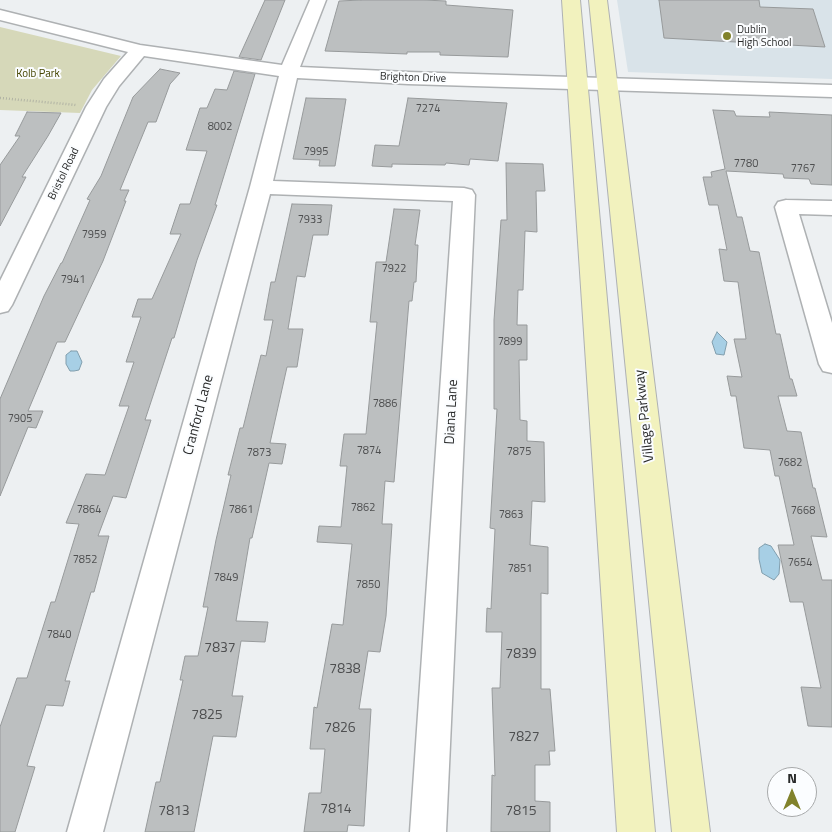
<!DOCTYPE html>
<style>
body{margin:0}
#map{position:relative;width:832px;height:832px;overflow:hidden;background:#edf0f2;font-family:"Titillium Web",sans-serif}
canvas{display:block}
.north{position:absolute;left:767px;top:767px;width:50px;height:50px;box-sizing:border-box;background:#fbfdff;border:1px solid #a7a9aa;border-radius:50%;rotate:0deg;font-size:14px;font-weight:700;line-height:20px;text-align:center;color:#292a2a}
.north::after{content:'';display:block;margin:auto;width:18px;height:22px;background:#81822b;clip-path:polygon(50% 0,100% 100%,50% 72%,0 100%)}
</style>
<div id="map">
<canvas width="832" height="832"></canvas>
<div class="north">N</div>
</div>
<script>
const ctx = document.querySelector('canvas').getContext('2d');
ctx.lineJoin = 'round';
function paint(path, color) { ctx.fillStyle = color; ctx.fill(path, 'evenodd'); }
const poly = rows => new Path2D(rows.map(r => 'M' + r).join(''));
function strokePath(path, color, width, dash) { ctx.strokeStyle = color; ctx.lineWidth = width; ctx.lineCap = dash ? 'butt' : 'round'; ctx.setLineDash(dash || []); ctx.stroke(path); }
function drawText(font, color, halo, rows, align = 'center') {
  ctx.font = font + ' "Titillium Web",sans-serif'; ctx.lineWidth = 4; ctx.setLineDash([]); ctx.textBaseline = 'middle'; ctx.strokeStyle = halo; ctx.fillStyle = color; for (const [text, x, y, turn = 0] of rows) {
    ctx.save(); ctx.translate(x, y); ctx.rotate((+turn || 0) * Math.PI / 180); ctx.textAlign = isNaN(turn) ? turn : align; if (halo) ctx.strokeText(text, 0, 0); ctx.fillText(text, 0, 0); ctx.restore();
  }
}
paint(poly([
 [617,0,832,0,832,79,628,72]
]), '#d9e3e9');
paint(poly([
 [0,27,121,56,92,90,80,113,0,110]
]), '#d6d8b9');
const water = poly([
 [717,332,727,342,724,355,716,354,712,342,717,332],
 [71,351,77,351,82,362,79,370,74,371,70,371,66,364,66,355,71,351],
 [765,544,771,546,780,560,779,574,774,580,762,573,759,559,759,548,765,544]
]);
paint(water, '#a7cfe5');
strokePath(water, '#819ead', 1);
const building = poly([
 [265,0,285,0,261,60,239,57,265,0],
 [361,0,424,0,446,1,446,5,513,10,508,57,440,55,440,52,407,52,407,54,325,51,339,1,361,0],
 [659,0,759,0,760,7,813,9,825,47,664,38,659,0],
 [160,69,180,73,170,84,156,122,148,122,120,190,129,190,124,201,126,201,103,261,65,342,57,342,28,411,43,411,36,428,28,427,0,496,0,399,44,296,61,263,62,263,90,200,87,199,101,176,133,97,160,69],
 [234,71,255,74,215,205,217,205,197,260,174,338,172,338,145,420,151,420,126,498,113,496,98,536,109,536,94,592,91,592,65,681,70,681,63,706,46,705,27,766,35,767,15,832,0,832,0,727,17,678,27,678,51,602,55,602,79,524,66,523,86,474,105,475,129,406,119,406,134,362,126,362,141,317,132,317,138,299,152,299,181,234,170,234,180,204,190,204,207,151,186,150,200,108,207,108,215,89,227,90,234,71],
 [306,98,346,99,335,166,319,166,320,160,293,159,306,98],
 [408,98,507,103,498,161,470,159,469,165,446,163,445,165,392,164,392,167,372,166,375,145,399,146,408,98],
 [713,110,734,111,736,116,770,117,769,112,832,115,832,185,811,184,809,179,784,178,783,174,726,171,737,217,742,217,750,251,759,252,776,334,780,334,790,379,792,379,797,396,778,396,787,431,801,432,813,488,815,488,827,537,811,536,822,580,832,580,832,727,808,726,801,687,821,688,803,602,790,602,778,545,794,545,779,476,775,476,770,450,744,448,736,396,731,396,727,376,742,377,734,339,746,339,738,282,724,281,719,249,727,250,718,205,709,205,703,177,712,177,711,172,725,169,713,110],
 [27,112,61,113,48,136,22,177,26,177,0,226,0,165,20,136,15,136,27,112],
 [506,163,543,164,545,191,536,191,537,232,525,231,523,290,518,290,517,325,527,325,527,360,519,360,520,420,527,421,527,441,544,442,545,502,532,501,530,545,548,547,548,594,541,593,541,689,550,689,555,751,549,751,550,765,535,765,535,801,550,802,550,832,491,832,492,775,495,776,492,688,500,688,502,632,486,632,487,608,491,609,495,529,490,528,497,409,494,409,494,320,501,220,507,220,506,163],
 [292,204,332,205,328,235,313,235,305,277,297,276,288,329,303,329,297,367,287,367,270,443,286,444,282,464,269,463,252,538,250,538,236,621,268,622,265,642,241,641,232,696,243,696,236,737,213,736,194,832,145,832,156,782,160,782,183,680,180,680,185,656,198,656,208,607,203,607,216,540,231,475,228,475,240,428,243,428,261,355,266,356,273,320,264,320,271,282,275,282,292,204],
 [394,209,420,210,415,245,418,245,416,282,414,282,412,301,409,301,394,482,385,481,382,524,392,524,386,616,380,652,368,651,359,709,371,709,364,826,348,825,347,832,304,832,309,793,321,793,325,749,310,749,314,707,317,708,332,624,343,625,352,544,317,542,319,526,341,527,347,466,340,466,344,434,366,434,377,322,370,322,376,262,386,262,394,209]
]);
paint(building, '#bcbfc0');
strokePath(building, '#979a9b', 1);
const street = poly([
 [310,0,326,0,300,67,408,72,832,85,832,97,408,84,297,78,273,181,464,188,472,190,475,195,446,832,410,832,453,201,270,194,103,832,67,832,250,187,279,76,144,56,119,86,106,107,12,305,8,311,0,313,0,281,86,107,104,79,128,52,0,20,0,10,140,45,282,65,310,0],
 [786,200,832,201,832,215,799,214,832,323,832,373,823,371,819,364,775,207,778,202,786,200]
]);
const secondary = poly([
 [562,0,580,0,655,832,617,832,562,0],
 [589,0,607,0,710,832,672,832,589,0]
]);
strokePath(street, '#aeb1b3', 3);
strokePath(secondary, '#aeb1b3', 2);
strokePath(poly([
 [0,98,76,105]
]), '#8c8e8f', 2.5, [0.5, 2.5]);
paint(street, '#fff');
paint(secondary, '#f2f2be');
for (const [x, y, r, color] of [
 [727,36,5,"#81822b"]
]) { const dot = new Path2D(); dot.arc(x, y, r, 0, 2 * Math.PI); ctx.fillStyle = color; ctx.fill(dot); strokePath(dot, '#fbfdff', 2); }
drawText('11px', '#292a2a', '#fbfdff', [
 ["Dublin",737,30],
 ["High School",737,43]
], 'left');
drawText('11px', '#454500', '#fbfdff', [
 ["Kolb Park",38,74]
]);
drawText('11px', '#292a2a', '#fbfdff', [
 ["Brighton Drive",413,78,2],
 ["Bristol Road",64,174,-64]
]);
drawText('11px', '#4e4f50', null, [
 ["7274",428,109],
 ["8002",220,127],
 ["7995",316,152],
 ["7780",746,164],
 ["7767",803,169],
 ["7933",310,220],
 ["7959",94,235],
 ["7922",394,269],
 ["7941",73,280],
 ["7899",510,342],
 ["7886",385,404],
 ["7905",20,419],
 ["7874",369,451],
 ["7875",519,452],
 ["7873",259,453],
 ["7682",790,463],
 ["7862",363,508],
 ["7864",89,510],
 ["7861",241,510],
 ["7668",803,511],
 ["7863",511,515],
 ["7852",85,560],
 ["7654",800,563],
 ["7851",520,569],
 ["7849",226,578],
 ["7850",368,585],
 ["7840",59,635]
]);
drawText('14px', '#292a2a', '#fbfdff', [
 ["Diana Lane",452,412,-87],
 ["Cranford Lane",199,415,-75],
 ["Village Parkway",645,416,-96]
]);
drawText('14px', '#4e4f50', null, [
 ["7837",220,649],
 ["7839",521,655],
 ["7838",345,670],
 ["7825",207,716],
 ["7826",340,729],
 ["7827",524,738],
 ["7814",336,810],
 ["7813",174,812],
 ["7815",521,812]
]);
</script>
